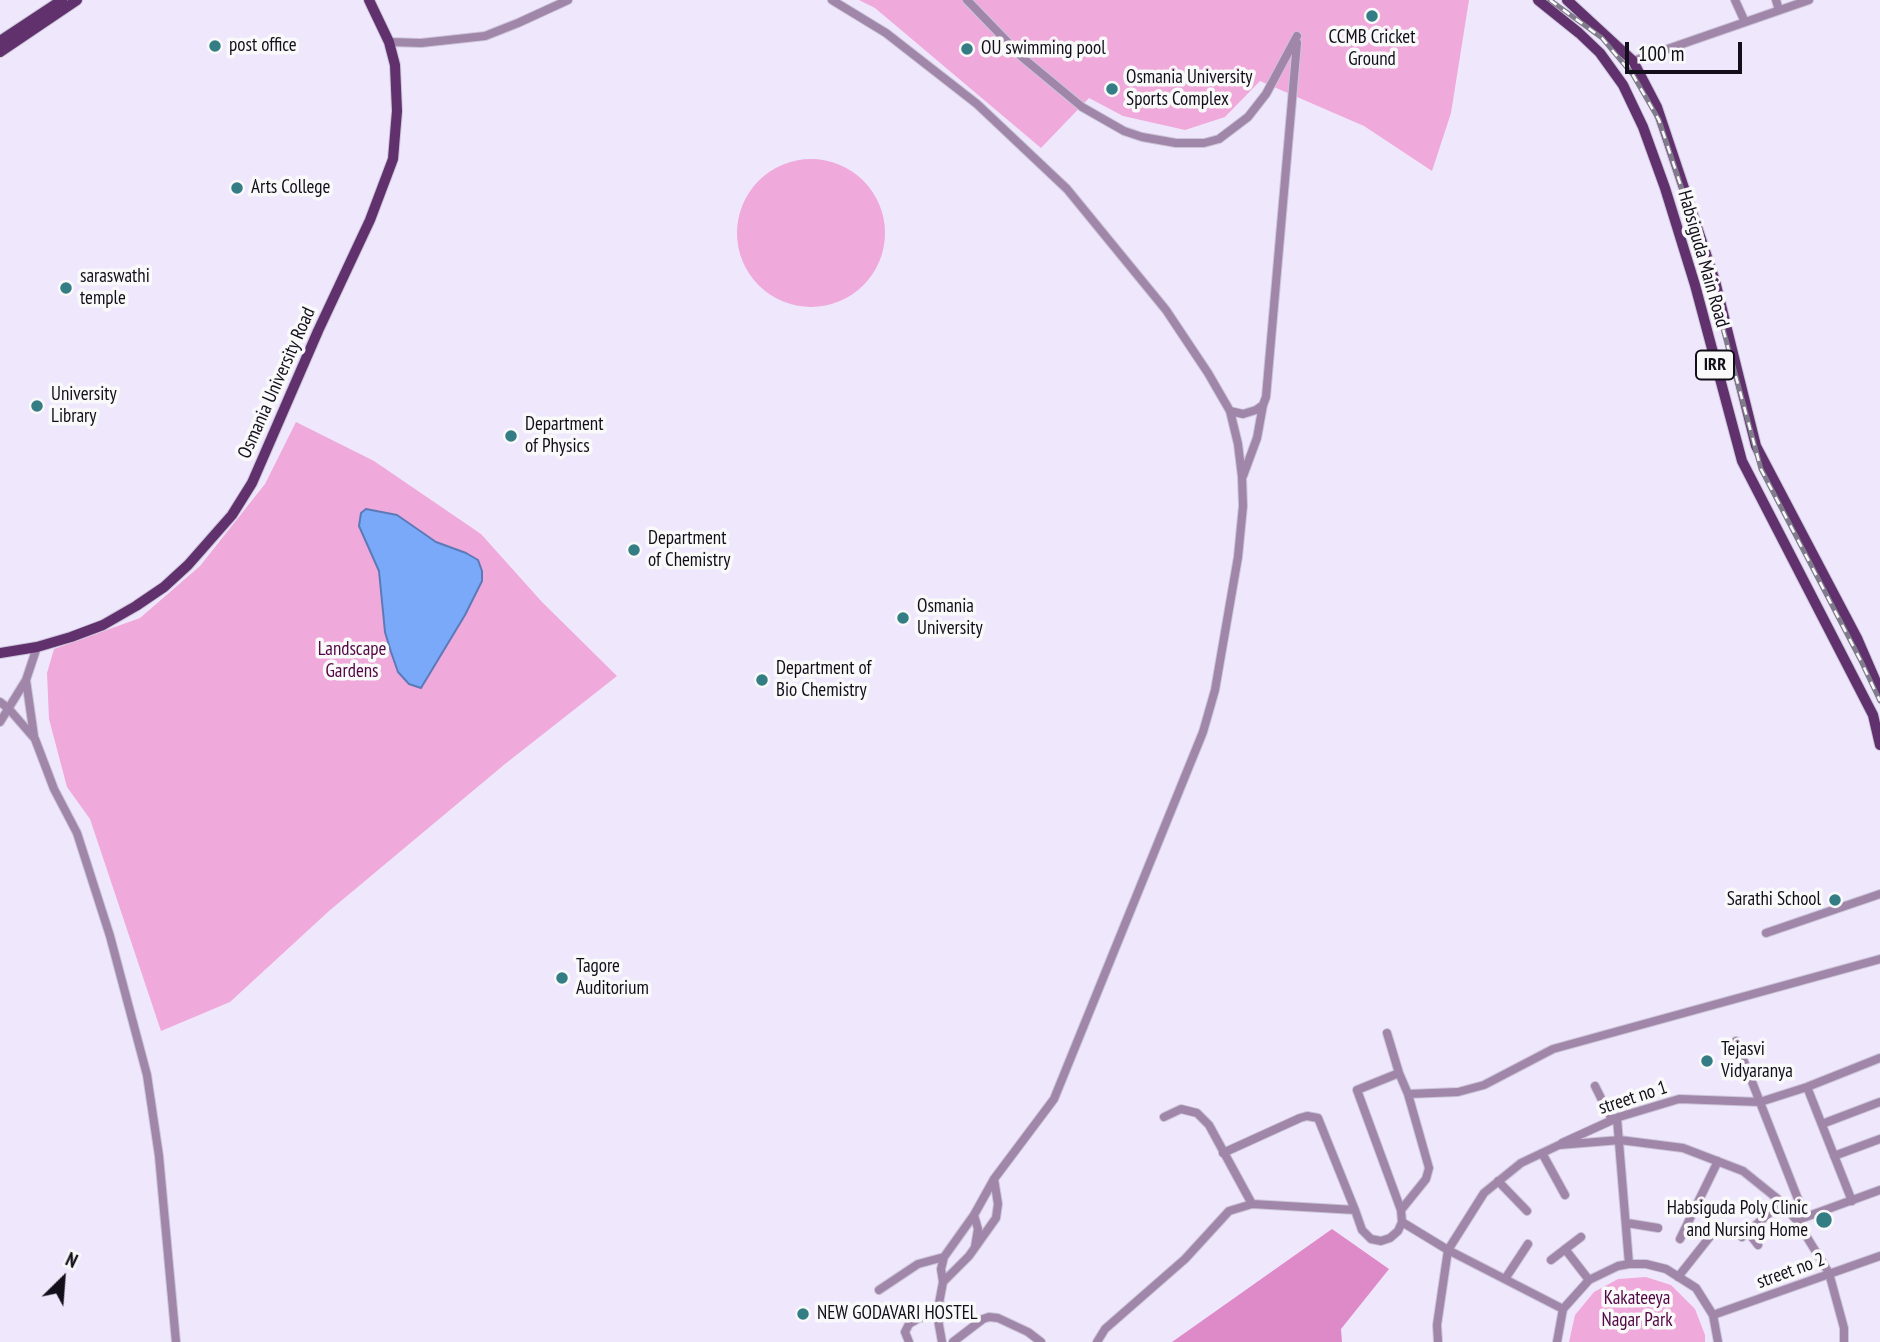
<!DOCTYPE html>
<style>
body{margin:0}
#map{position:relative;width:1880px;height:1342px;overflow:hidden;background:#efe8fd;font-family:"PT Sans Narrow",sans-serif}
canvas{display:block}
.north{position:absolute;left:28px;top:1244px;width:70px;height:70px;-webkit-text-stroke:5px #f9f9f9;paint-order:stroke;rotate:25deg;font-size:19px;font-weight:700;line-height:28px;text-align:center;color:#120e1a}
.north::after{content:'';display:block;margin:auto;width:24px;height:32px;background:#120e1a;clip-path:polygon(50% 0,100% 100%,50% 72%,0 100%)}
.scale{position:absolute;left:1625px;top:42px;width:117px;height:32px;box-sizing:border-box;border:4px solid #120e1a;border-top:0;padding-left:9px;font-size:21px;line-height:24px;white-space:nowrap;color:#120e1a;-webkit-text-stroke:5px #f9f9f9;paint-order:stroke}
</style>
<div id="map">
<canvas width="1880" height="1342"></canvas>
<div class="north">N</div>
<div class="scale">100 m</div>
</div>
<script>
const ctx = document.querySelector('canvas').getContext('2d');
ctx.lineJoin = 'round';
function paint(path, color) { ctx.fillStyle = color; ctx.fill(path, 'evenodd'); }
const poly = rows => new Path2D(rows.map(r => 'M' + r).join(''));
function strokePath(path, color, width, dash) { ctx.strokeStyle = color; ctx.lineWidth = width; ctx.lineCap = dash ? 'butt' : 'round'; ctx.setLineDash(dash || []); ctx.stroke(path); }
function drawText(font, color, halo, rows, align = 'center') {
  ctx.font = font + ' "PT Sans Narrow",sans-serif'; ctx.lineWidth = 7; ctx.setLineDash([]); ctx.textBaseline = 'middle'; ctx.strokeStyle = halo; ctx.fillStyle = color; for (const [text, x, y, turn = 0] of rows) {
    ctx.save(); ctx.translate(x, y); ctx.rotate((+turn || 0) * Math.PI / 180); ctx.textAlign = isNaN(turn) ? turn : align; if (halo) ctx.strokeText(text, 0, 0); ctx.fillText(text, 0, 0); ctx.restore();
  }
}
paint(poly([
 [859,0,1469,0,1451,113,1432,171,1364,126,1260,81,1225,117,1185,130,1123,116,1089,98,1041,148,875,8],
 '737 233a74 74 0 1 1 148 0a74 74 0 1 1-148 0Z',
 [296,422,374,461,481,534,542,602,617,676,505,764,329,911,230,1002,161,1031,90,819,67,787,49,719,47,673,54,649,140,618,200,566,265,484],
 [1646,1277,1671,1285,1695,1309,1705,1335,1705,1342,1569,1342,1575,1315,1594,1292,1618,1279]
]), '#efa9db');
paint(poly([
 [1332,1229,1389,1269,1341,1329,1342,1342,1172,1342]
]), '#de8ac8');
const water = poly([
 [366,509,397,515,436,542,466,553,478,560,482,571,482,581,465,615,421,688,409,684,398,672,391,652,385,632,379,571,359,526,361,513,366,509]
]);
paint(water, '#7ba9fa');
strokePath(water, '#5c7ab7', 2);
const minor = poly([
 [832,0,886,33,977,104,1067,189,1166,310,1208,373,1230,411,1238,444,1242,477,1243,506,1238,557,1215,690,1203,732,1054,1099,994,1179,974,1215,944,1257,918,1264,879,1290],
 [967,0,1023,58,1082,107,1124,131,1142,137,1176,143,1204,143,1219,139,1248,117,1266,94,1297,36],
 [1735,0,1745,22],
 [1776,0,1779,10],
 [389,42,421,43,485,36,518,23,568,0],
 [1633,61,1809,0],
 [1230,411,1243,414,1256,410,1263,405,1266,397,1297,43],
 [1243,476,1257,438,1263,405],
 [0,702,9,709,35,739,54,789,77,833,110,936,147,1075,159,1156,176,1342],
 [0,722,26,680],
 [34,736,26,680,37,647],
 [1766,933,1880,894],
 [1387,1033,1399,1073,1408,1094,1458,1092,1484,1085,1553,1049,1880,959],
 [1736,1041,1805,1217],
 [1399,1073,1357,1090,1401,1210,1402,1222],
 [1595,1086,1612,1120],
 [1807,1087,1852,1201],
 [1164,1117,1181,1109,1197,1113,1209,1125,1252,1204],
 [1617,1118,1629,1264],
 [1822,1124,1880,1102],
 [1562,1143,1619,1117,1679,1099,1760,1102,1807,1087,1880,1058],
 [1223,1153,1300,1118,1307,1116,1318,1118,1355,1210],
 [1542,1153,1565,1195],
 [1834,1156,1880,1139],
 [1498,1181,1527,1211],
 [1401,1210,1426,1179,1429,1168,1408,1094],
 [974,1215,978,1229,975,1247],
 [1803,1218,1880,1190],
 [1627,1223,1658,1228],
 [1748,1232,1758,1245],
 [1742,1237,1781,1203],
 [1680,1239,1718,1161],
 [1565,1249,1589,1280],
 [1551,1260,1581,1237],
 [1678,1277,1716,1229],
 [1505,1279,1528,1244],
 [943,1282,941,1269,944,1257],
 [1713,1315,1880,1256],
 [909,1342,905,1332,909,1324,919,1318,937,1314],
 [942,1342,937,1314,943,1282,969,1256,996,1218,998,1204,994,1179],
 [953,1342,983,1319,989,1317,998,1318,1028,1332,1041,1342],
 [1097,1342,1105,1329,1185,1259,1229,1211,1252,1204,1355,1210,1362,1230,1371,1239,1381,1241,1390,1238,1398,1231,1402,1222,1448,1250,1563,1309],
 [1438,1342,1437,1325,1448,1250,1484,1193,1521,1163,1559,1145,1620,1140,1683,1148,1743,1171,1779,1200,1797,1221,1829,1273,1844,1328,1844,1342],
 [1557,1342,1563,1309,1589,1280,1618,1266,1629,1264,1646,1264,1666,1269,1696,1288,1713,1315,1718,1342]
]);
const major = poly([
 [1538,0,1579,33,1600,53,1623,85,1643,127,1665,188,1695,285,1742,461,1873,715,1880,745],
 [1567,0,1633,61,1657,107,1715,281,1756,446,1857,638,1880,691],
 [0,41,62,0],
 [0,52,77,0],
 [0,653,37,647,71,637,103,625,136,606,164,587,188,565,232,515,252,483,318,331,370,220,393,159,397,111,395,65,389,42,369,0]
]);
strokePath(minor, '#ccc5d9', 10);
strokePath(major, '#ccc5d9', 12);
strokePath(minor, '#a086a8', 8);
strokePath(major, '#60316d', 10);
const rail = poly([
 [1550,0,1602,38,1633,75,1659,120,1699,240,1761,469,1860,659,1880,701]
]);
strokePath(rail, '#817c8c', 5);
strokePath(rail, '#f9f9f9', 2.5, [8]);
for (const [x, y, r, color] of [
 [1372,16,7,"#357d85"],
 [215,46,7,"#357d85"],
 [967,49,7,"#357d85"],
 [1112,89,7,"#357d85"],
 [237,188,7,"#357d85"],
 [66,288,7,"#357d85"],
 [37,406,7,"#357d85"],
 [511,436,7,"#357d85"],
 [634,550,7,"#357d85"],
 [903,618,7,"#357d85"],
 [762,680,7,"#357d85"],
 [1835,900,7,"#357d85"],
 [562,978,7,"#357d85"],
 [1707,1061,7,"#357d85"],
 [1824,1220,9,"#357d85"],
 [803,1314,7,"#357d85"]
]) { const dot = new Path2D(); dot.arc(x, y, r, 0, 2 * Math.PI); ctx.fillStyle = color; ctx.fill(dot); strokePath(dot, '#f9f9f9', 2.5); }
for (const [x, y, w] of [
 [1715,365,38]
]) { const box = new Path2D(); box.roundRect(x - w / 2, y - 14.5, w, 29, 5); ctx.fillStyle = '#f9f9f9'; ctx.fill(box); strokePath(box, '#120e1a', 2); }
drawText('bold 18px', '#120e1a', null, [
 ["IRR",1715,365]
]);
drawText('19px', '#120e1a', '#f9f9f9', [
 ["CCMB Cricket",1372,38,"center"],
 ["Ground",1372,60,"center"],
 ["post office",229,46],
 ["OU swimming pool",981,49],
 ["Osmania University",1126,78],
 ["Sports Complex",1126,100],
 ["Arts College",251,188],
 ["saraswathi",80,277],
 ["temple",80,299],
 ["University",51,395],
 ["Library",51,417],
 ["Department",525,425],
 ["of Physics",525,447],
 ["Department",648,539],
 ["of Chemistry",648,561],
 ["Osmania",917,607],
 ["University",917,629],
 ["Department of",776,669],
 ["Bio Chemistry",776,691],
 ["Sarathi School",1821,900,"right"],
 ["Tagore",576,967],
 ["Auditorium",576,989],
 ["Tejasvi",1721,1050],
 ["Vidyaranya",1721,1072],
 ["Habsiguda Poly Clinic",1808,1209,"right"],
 ["and Nursing Home",1808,1231,"right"],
 ["NEW GODAVARI HOSTEL",817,1314]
], 'left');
drawText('19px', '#120e1a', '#f9f9f9', [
 ["Habsiguda Main Road",1703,259,74],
 ["Osmania University Road",277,383,-66],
 ["street no 1",1633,1098,-18],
 ["street no 2",1791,1271,-20]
]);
drawText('19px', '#530645', '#f9f9f9', [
 ["Landscape",352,650],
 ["Gardens",352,672],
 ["Kakateeya",1637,1299],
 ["Nagar Park",1637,1321]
]);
</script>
